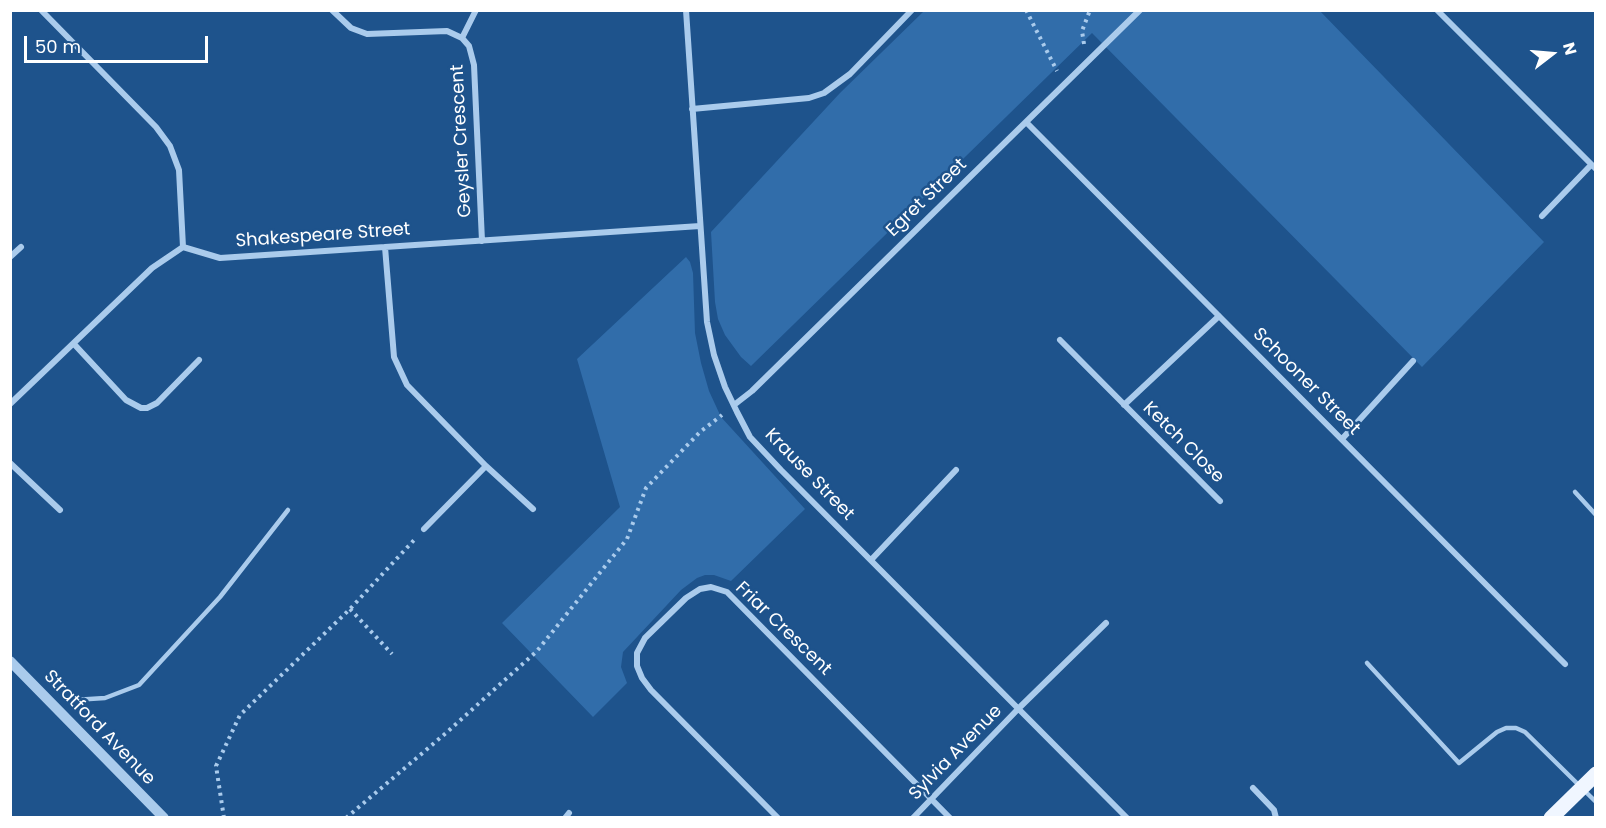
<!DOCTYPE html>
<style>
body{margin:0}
#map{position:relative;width:1606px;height:828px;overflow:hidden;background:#1e538c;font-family:Poppins,sans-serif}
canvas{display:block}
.frame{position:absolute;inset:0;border:12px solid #fff;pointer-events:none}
.north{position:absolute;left:1522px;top:24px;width:60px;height:60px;-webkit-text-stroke:4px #1e538c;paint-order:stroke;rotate:74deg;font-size:16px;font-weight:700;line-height:24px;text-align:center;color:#fff}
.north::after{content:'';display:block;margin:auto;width:21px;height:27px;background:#fff;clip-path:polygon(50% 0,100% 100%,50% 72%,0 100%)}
.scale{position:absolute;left:24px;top:36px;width:184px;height:27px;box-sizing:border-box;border:3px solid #fff;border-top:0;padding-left:8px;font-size:18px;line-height:21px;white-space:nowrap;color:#fff;-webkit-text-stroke:4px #1e538c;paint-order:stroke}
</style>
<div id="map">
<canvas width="1606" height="828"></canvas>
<div class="frame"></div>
<div class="north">N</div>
<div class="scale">50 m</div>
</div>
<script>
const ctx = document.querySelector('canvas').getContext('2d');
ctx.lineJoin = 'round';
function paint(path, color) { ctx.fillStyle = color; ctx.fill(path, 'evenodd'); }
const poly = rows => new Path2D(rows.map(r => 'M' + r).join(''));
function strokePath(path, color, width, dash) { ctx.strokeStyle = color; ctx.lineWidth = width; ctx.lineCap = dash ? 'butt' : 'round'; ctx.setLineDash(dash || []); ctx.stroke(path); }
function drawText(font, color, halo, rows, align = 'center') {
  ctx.font = font + ' Poppins,sans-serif'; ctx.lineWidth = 5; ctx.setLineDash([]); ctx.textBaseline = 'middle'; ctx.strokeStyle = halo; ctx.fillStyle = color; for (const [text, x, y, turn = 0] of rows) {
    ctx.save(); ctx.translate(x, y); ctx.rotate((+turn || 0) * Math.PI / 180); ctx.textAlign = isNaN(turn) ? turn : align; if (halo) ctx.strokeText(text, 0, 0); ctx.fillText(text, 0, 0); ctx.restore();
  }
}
paint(poly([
 [1319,10,1544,242,1422,367,1092,33,751,366,741,357,725,335,718,319,715,302,711,232,840,93,924,11],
 [686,257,690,262,693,273,695,333,701,363,709,391,721,417,805,509,731,581,714,575,705,575,697,578,681,590,623,652,621,667,627,683,593,717,502,623,620,507,577,359]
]), '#316daa');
strokePath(poly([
 [1026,10,1057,71],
 [1084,44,1082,31,1090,10],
 [350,609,392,654],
 [224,818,216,766,240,715,350,609,415,539],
 [346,818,446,733,537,651,627,539,646,488,700,432,722,415]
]), '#aacbec', 4, [3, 4.5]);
strokePath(poly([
 [1575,492,1596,515],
 [1367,663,1459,763,1497,732,1506,728,1516,728,1525,732,1596,802],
 [74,700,105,698,139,685,220,597,288,510]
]), '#aacbec', 4.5);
strokePath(poly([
 [41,10,156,127,170,146,179,170,183,247],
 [332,10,351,28,367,34,447,31,462,38,469,46,474,65,482,241],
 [686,10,707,322,714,355,725,387,737,412,750,437,781,470,1127,818],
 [1437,10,1596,169],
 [462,38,476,10],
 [692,109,809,98,824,93,850,74,912,10],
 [1026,122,1565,664],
 [1542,216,1591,165],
 [183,247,220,258,700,226],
 [385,247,394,357,407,385,486,466,533,509],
 [10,257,21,247],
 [1060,340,1220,501],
 [74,344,126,400,141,408,147,408,157,403,199,360],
 [10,404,152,268,183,247],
 [734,405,752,391,1140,10],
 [1124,405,1219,316],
 [1342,439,1413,361],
 [10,463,60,510],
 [424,529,486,466],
 [871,560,956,470],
 [1253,788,1274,810,1276,818],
 [565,818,569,813],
 [778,818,651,690,642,678,637,666,637,653,645,638,686,598,700,589,711,587,727,592,950,818],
 [913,818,1019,708,1106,623]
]), '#aacbec', 6);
strokePath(poly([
 [10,661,164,818]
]), '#aacbec', 10);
strokePath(poly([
 [1551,818,1596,774]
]), '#f0f6ff', 15);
drawText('18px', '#fff', '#1e538c', [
 ["Geysler Crescent",462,141,-93],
 ["Egret Street",927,198,-44],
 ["Shakespeare Street",323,236,-4],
 ["Schooner Street",1306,382,45],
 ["Ketch Close",1183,443,45],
 ["Krause Street",809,475,46],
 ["Friar Crescent",783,629,44],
 ["Stratford Avenue",99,728,46],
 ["Sylvia Avenue",956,753,-46]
]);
</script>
